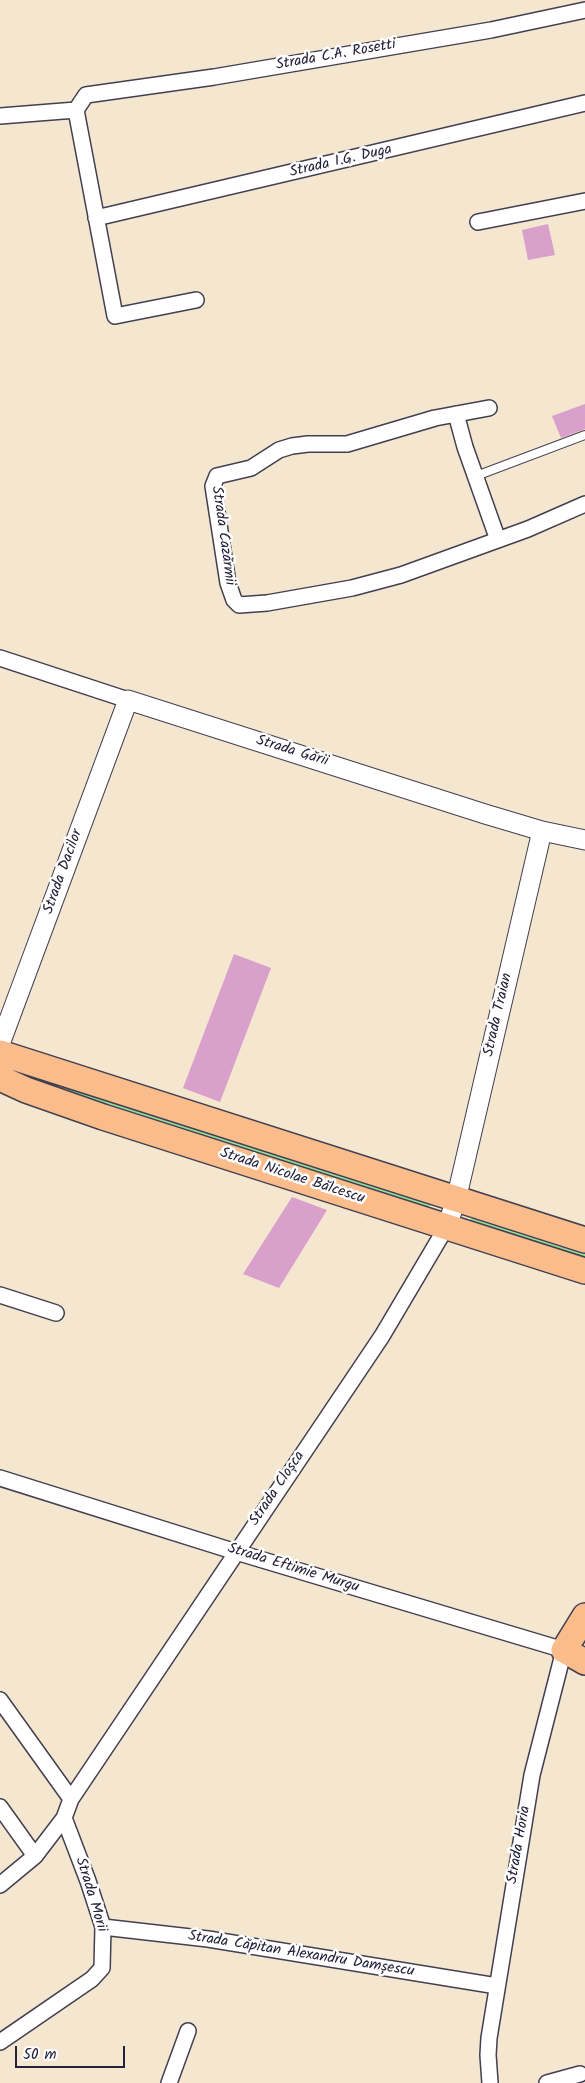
<!DOCTYPE html>
<meta charset="utf-8">
<style>
body{margin:0}
#map{position:relative;width:585px;height:2083px;overflow:hidden;background:#f5e6cf;font-family:Kalam,sans-serif}
canvas{display:block}
.scale{position:absolute;left:15px;top:2046px;width:110px;height:22px;box-sizing:border-box;border:2px solid #22223b;border-top:0;padding-left:6px;font-size:15px;line-height:18px;white-space:nowrap;color:#22223b;-webkit-text-stroke:4px #fff;paint-order:stroke}
</style>
<div id="map">
<canvas width="585" height="2083"></canvas>
<div class="scale">50 m</div>
</div>
<script>
const ctx = document.querySelector('canvas').getContext('2d');
ctx.lineJoin = 'round';
function paint(path, color) { ctx.fillStyle = color; ctx.fill(path, 'evenodd'); }
const poly = rows => new Path2D(rows.map(r => 'M' + r).join(''));
function strokePath(path, color, width, dash) { ctx.strokeStyle = color; ctx.lineWidth = width; ctx.lineCap = dash ? 'butt' : 'round'; ctx.setLineDash(dash || []); ctx.stroke(path); }
function drawText(font, color, halo, rows, align = 'center') {
  ctx.font = font + ' Kalam,sans-serif'; ctx.lineWidth = 5; ctx.setLineDash([]); ctx.textBaseline = 'middle'; ctx.strokeStyle = halo; ctx.fillStyle = color; for (const [text, x, y, turn = 0] of rows) {
    ctx.save(); ctx.translate(x, y); ctx.rotate((+turn || 0) * Math.PI / 180); ctx.textAlign = isNaN(turn) ? turn : align; if (halo) ctx.strokeText(text, 0, 0); ctx.fillText(text, 0, 0); ctx.restore();
  }
}
paint(poly([
 [8,1064,429,1201,431,1205,426,1209,195,1136,7,1071],
 [472,1216,585,1249,585,1261,473,1225,470,1221]
]), '#94df9c');
paint(poly([
 [548,224,555,255,528,260,522,230],
 [585,404,585,429,561,438,552,416],
 [234,954,271,968,220,1102,183,1088],
 [292,1197,327,1210,279,1288,243,1274]
]), '#d8a0cb');
const service = poly([
 [476,476,585,435]
]);
const minor = poly([
 [76,110,115,316,196,300],
 [0,116,76,110,86,95,214,77,491,30,585,10],
 [96,218,585,103],
 [478,222,585,201],
 [489,408,435,418,347,444,308,444,292,446,279,450,251,468,217,476,213,486,228,583,234,600,239,605,267,603,352,588,401,575,528,529,585,504],
 [456,414,465,447,498,540],
 [0,658,128,700],
 [0,1295,56,1313],
 [0,1478,236,1552,564,1650,532,1775,489,2038,488,2055,490,2083],
 [0,1700,71,1799],
 [0,1807,35,1856],
 [0,1885,35,1856,64,1818,71,1799,382,1336,447,1226],
 [103,1927,208,1939,497,1986],
 [0,2042,92,1979,102,1968,103,1927,88,1881,64,1818],
 [169,2083,188,2031],
 [547,2083,580,2074]
]);
const tertiary = poly([
 [0,1044,128,700,485,814,542,831,585,840],
 [447,1226,456,1200,542,831]
]);
const primary = poly([
 [0,1053,585,1240],
 [0,1078,26,1090,103,1117,585,1271],
 [585,1616,564,1650,585,1662]
]);
strokePath(service, '#423f51', 10);
strokePath(minor, '#423f51', 18);
strokePath(tertiary, '#423f51', 21);
strokePath(primary, '#423f51', 28);
strokePath(service, '#fff', 8);
strokePath(minor, '#fff', 15);
strokePath(tertiary, '#fff', 19);
strokePath(primary, '#f9bc8a', 25);
drawText('15px', '#22223b', '#fff', [
 ["Strada C.A. Rosetti",336,56,-10],
 ["Strada I.G. Duga",341,162,-13],
 ["Strada Cazărmii",222,536,82],
 ["Strada Gării",292,752,17],
 ["Strada Dacilor",64,872,-70],
 ["Strada Traian",499,1015,-77],
 ["Strada Nicolae Bălcescu",292,1177,18],
 ["Strada Cloșca",278,1489,-56],
 ["Strada Eftimie Murgu",293,1569,17],
 ["Strada Horia",520,1845,-80],
 ["Strada Morii",90,1895,73],
 ["Strada Căpitan Alexandru Damșescu",301,1955,9]
]);
</script>
